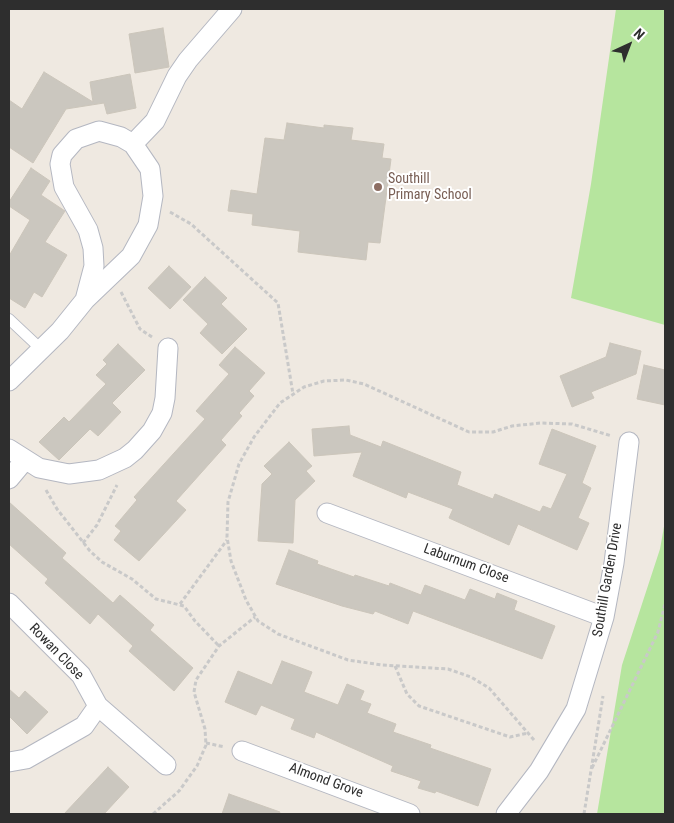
<!DOCTYPE html>
<style>
body{margin:0}
#map{position:relative;width:674px;height:823px;overflow:hidden;background:#efe9e1;font-family:"Roboto Condensed",sans-serif}
canvas{display:block}
.frame{position:absolute;inset:0;border:10px solid #2e2e2e;pointer-events:none}
.north{position:absolute;left:604px;top:20px;width:50px;height:50px;-webkit-text-stroke:4px #fff;paint-order:stroke;rotate:43deg;font-size:14px;font-weight:700;line-height:20px;text-align:center;color:#2e2e2e}
.north::after{content:'';display:block;margin:auto;width:18px;height:22px;background:#2e2e2e;clip-path:polygon(50% 0,100% 100%,50% 72%,0 100%)}
</style>
<div id="map">
<canvas width="674" height="823"></canvas>
<div class="frame"></div>
<div class="north">N</div>
</div>
<script>
const ctx = document.querySelector('canvas').getContext('2d');
ctx.lineJoin = 'round';
function paint(path, color) { ctx.fillStyle = color; ctx.fill(path, 'evenodd'); }
const poly = rows => new Path2D(rows.map(r => 'M' + r).join(''));
function strokePath(path, color, width, dash) { ctx.strokeStyle = color; ctx.lineWidth = width; ctx.lineCap = dash ? 'butt' : 'round'; ctx.setLineDash(dash || []); ctx.stroke(path); }
function drawText(font, color, halo, rows, align = 'center') {
  ctx.font = font + ' "Roboto Condensed",sans-serif'; ctx.lineWidth = 4; ctx.setLineDash([]); ctx.textBaseline = 'middle'; ctx.strokeStyle = halo; ctx.fillStyle = color; for (const [text, x, y, turn = 0] of rows) {
    ctx.save(); ctx.translate(x, y); ctx.rotate((+turn || 0) * Math.PI / 180); ctx.textAlign = isNaN(turn) ? turn : align; if (halo) ctx.strokeText(text, 0, 0); ctx.fillText(text, 0, 0); ctx.restore();
  }
}
paint(poly([
 [616,9,665,9,665,325,571,298,591,184],
 [665,521,665,814,597,814,622,665,660,549]
]), '#b6e59e');
const building = poly([
 [163,28,169,67,135,73,129,34,163,28],
 [44,72,93,102,90,82,130,74,136,108,107,114,104,103,66,109,33,163,9,147,9,100,22,109,44,72],
 [287,123,324,128,324,125,353,128,351,140,384,144,382,158,391,159,380,243,368,242,366,260,298,252,300,231,252,225,253,214,228,211,231,190,257,194,265,138,284,140,287,123],
 [31,168,50,181,41,195,65,211,45,242,67,255,42,297,34,292,25,308,9,298,9,256,30,220,9,206,9,202,31,168],
 [169,266,191,287,170,309,148,288,169,266],
 [205,277,227,298,221,304,247,329,222,354,200,333,208,324,183,300,205,277],
 [610,343,641,351,636,374,591,392,594,398,572,407,560,376,606,357,610,343],
 [118,344,145,370,112,403,121,412,98,436,90,429,59,460,39,442,64,417,69,422,106,384,96,375,107,364,103,360,118,344],
 [235,347,265,373,249,391,254,396,239,413,242,416,221,440,226,445,176,501,186,510,139,561,114,540,121,531,115,526,137,500,134,497,205,419,196,411,229,374,219,365,235,347],
 [644,365,665,370,665,405,637,399,644,365],
 [349,426,350,435,381,447,383,441,461,472,457,485,493,499,495,494,540,512,543,506,551,509,567,474,539,464,552,429,596,446,582,483,591,488,578,518,589,523,577,550,518,524,509,545,449,518,453,509,408,492,406,498,353,476,362,452,314,456,312,429,349,426],
 [289,442,312,466,306,471,315,481,295,500,293,543,258,541,262,484,272,474,264,466,289,442],
 [9,502,66,553,62,558,113,603,120,595,154,625,150,630,193,668,174,691,129,651,133,646,98,614,90,624,45,583,48,579,9,544,9,502],
 [289,550,318,561,317,564,354,577,355,575,389,586,390,583,421,595,425,585,465,600,470,589,495,599,497,593,517,601,514,610,555,626,542,659,413,611,408,624,375,611,373,614,342,606,276,584,289,550],
 [282,661,312,672,304,692,338,705,347,684,364,691,360,700,371,704,367,713,396,724,393,732,431,745,430,748,491,769,478,806,436,791,435,793,418,788,421,781,391,771,393,766,316,732,314,738,291,729,295,719,261,705,256,715,225,702,238,671,272,685,282,661],
 [9,689,19,698,25,691,48,712,27,734,9,716,9,689],
 [108,767,129,787,104,814,64,814,108,767],
 [229,794,280,812,279,814,222,814,229,794]
]);
paint(building, '#cbc7bf');
strokePath(building, '#cbc5ba', 1);
const lane = poly([
 [9,319,42,350]
]);
const street = poly([
 [133,144,155,121,177,76,188,60,232,9],
 [9,381,60,331,85,300,131,256,148,225,153,196,150,169,133,144,121,137,99,131,76,139,62,155,60,164,64,187,88,230,93,248,94,266,85,300],
 [9,449,39,468,69,474,99,470,125,458,135,450,152,431,162,413,165,398,168,348],
 [9,479,24,461],
 [327,513,604,617],
 [9,603,81,675,98,706,166,765],
 [242,751,410,814],
 [9,762,26,759,84,726,98,706],
 [506,814,539,771,576,709,604,617,614,563,629,442]
]);
strokePath(lane, '#b4b7c1', 12);
strokePath(street, '#b4b7c1', 21);
strokePath(poly([
 [170,212,191,224,278,303,293,394],
 [121,292,140,329,152,337],
 [46,490,57,509,90,551,102,562,132,579,156,599,184,606,195,621,219,646],
 [83,543,97,525,117,485],
 [180,604,227,540],
 [395,666,407,694,419,706,510,737,528,733],
 [534,740,489,688,471,677,448,669,382,665,348,660,278,634,258,621,246,600,231,561,227,537,228,502,239,464,254,437,280,403,304,387,324,381,346,380,364,384,469,432,493,432,512,426,541,423,572,424,612,436],
 [206,743,225,747],
 [592,768,658,632,665,604],
 [153,814,179,791,197,766,206,745,205,729,194,692,196,680,219,646,255,617],
 [584,814,603,696]
]), '#c9c9c9', 3, [4, 2.5]);
strokePath(lane, '#fff', 10);
strokePath(street, '#fff', 19);
for (const [x, y, r, color] of [
 [378,187,5,"#8d6e63"]
]) { const dot = new Path2D(); dot.arc(x, y, r, 0, 2 * Math.PI); ctx.fillStyle = color; ctx.fill(dot); strokePath(dot, '#fff', 2); }
drawText('14px', '#785e54', '#fff', [
 ["Southill",388,179],
 ["Primary School",388,195]
], 'left');
drawText('14px', '#2e2e2e', '#fff', [
 ["Laburnum Close",466,564,20],
 ["Southill Garden Drive",608,580,-80],
 ["Rowan Close",56,652,46],
 ["Almond Grove",326,781,20]
]);
</script>
